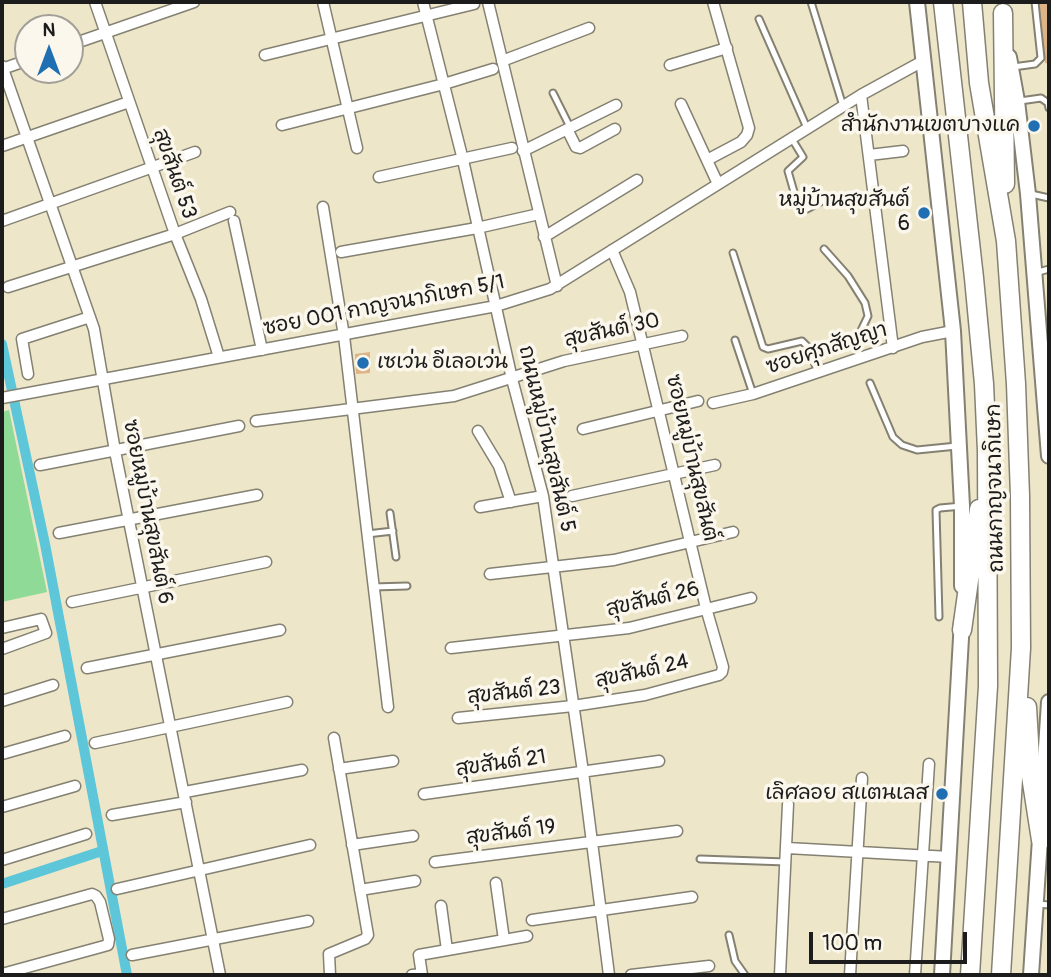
<!DOCTYPE html>
<meta charset="utf-8">
<style>
body{margin:0}
#map{position:relative;width:1051px;height:977px;overflow:hidden;background:#ede6c9;font-family:Pangolin,sans-serif}
canvas{display:block}
.frame{position:absolute;inset:0;border:4px solid #1c1c1c;pointer-events:none}
.north{position:absolute;left:14px;top:14px;width:70px;height:70px;box-sizing:border-box;background:#fbf7ec;border:2px solid #a29f99;border-radius:50%;rotate:0deg;font-size:19px;font-weight:700;line-height:28px;text-align:center;color:#1c1c1c}
.north::after{content:'';display:block;margin:auto;width:24px;height:32px;background:#1f6fb2;clip-path:polygon(50% 0,100% 100%,50% 72%,0 100%)}
.scale{position:absolute;left:809px;top:932px;width:158px;height:32px;box-sizing:border-box;border:4px solid #1c1c1c;border-top:0;padding-left:9px;font-size:21px;line-height:24px;white-space:nowrap;color:#1c1c1c;-webkit-text-stroke:5px #fbf7ec;paint-order:stroke}
</style>
<div id="map">
<canvas width="1051" height="977"></canvas>
<div class="frame"></div>
<div class="north">N</div>
<div class="scale">100 m</div>
</div>
<script>
const ctx = document.querySelector('canvas').getContext('2d');
ctx.lineJoin = 'round';
function paint(path, color) { ctx.fillStyle = color; ctx.fill(path, 'evenodd'); }
const poly = rows => new Path2D(rows.map(r => 'M' + r).join(''));
function strokePath(path, color, width, dash) { ctx.strokeStyle = color; ctx.lineWidth = width; ctx.lineCap = dash ? 'butt' : 'round'; ctx.setLineDash(dash || []); ctx.stroke(path); }
function drawText(font, color, halo, rows, align = 'center') {
  ctx.font = font + ' Pangolin,"Playpen Sans Thai",sans-serif'; ctx.lineWidth = 7; ctx.setLineDash([]); ctx.textBaseline = 'middle'; ctx.strokeStyle = halo; ctx.fillStyle = color; for (const [text, x, y, turn = 0] of rows) {
    ctx.save(); ctx.translate(x, y); ctx.rotate((+turn || 0) * Math.PI / 180); ctx.textAlign = isNaN(turn) ? turn : align; if (halo) ctx.strokeText(text, 0, 0); ctx.fillText(text, 0, 0); ctx.restore();
  }
}
paint(poly([
 [9,410,47,592,2,602,2,412]
]), '#8fda96');
strokePath(poly([
 [2,344,45,544,127,975],
 [2,884,102,851]
]), '#5dc6d9', 10);
paint(poly([
 [1038,2,1049,2,1049,64,1045,63],
 [370,352,370,373,356,374,355,354]
]), '#deb386');
const lane = poly([
 [811,2,843,106],
 [759,19,807,128],
 [1013,67,1035,64,1041,58,1035,2],
 [553,93,570,127],
 [1020,101,1041,98,1048,103,1049,108],
 [792,139,803,157,788,171,798,206,807,209,832,196],
 [1031,194,1049,198],
 [824,249,848,276,865,303,868,316,857,339,859,358],
 [733,253,763,347,768,349,802,341,808,347,818,372],
 [1035,273,1049,269],
 [735,340,753,394],
 [870,383,893,437,902,445,917,450,957,446],
 [390,513,396,557],
 [367,534,393,531],
 [373,587,407,586],
 [939,617,936,510,940,508,962,506],
 [700,859,786,862],
 [1037,904,1049,905],
 [729,935,735,961,745,975]
]);
const street = poly([
 [95,2,175,234,201,299,219,357],
 [323,2,357,148],
 [423,2,463,160,512,379,543,496,583,772,609,975],
 [488,2,557,286],
 [70,45,194,2],
 [265,55,474,4],
 [502,61,589,28],
 [670,65,727,48],
 [2,66,94,329,115,451,220,975],
 [2,69,28,60],
 [861,95,893,348],
 [681,104,718,184],
 [282,125,444,84,493,69],
 [567,129,576,147,580,148,615,129],
 [2,146,129,102],
 [523,151,616,105],
 [869,155,903,151],
 [707,160,741,142,747,135,749,128,713,2],
 [379,177,512,148],
 [323,207,344,336,388,707],
 [2,221,195,152],
 [234,221,262,350],
 [544,237,637,180],
 [341,252,477,228,539,214],
 [8,287,175,234,230,212],
 [28,374,22,339,90,317],
 [2,398,496,306,550,289,861,95,923,61],
 [713,403,753,394,922,337,953,331],
 [256,421,454,396,564,361,682,336],
 [583,429,698,401],
 [478,431,499,466,511,502],
 [40,465,239,426],
 [572,496,715,465],
 [480,507,543,496],
 [59,533,257,495],
 [490,574,614,560,733,532],
 [72,602,266,562],
 [2,628,41,619,46,633,2,649],
 [451,648,629,628,751,598],
 [87,668,280,630],
 [2,701,53,685],
 [458,718,573,706,645,695,719,675,722,672,723,667,706,608,630,292,612,250],
 [95,743,287,702],
 [2,754,65,736],
 [339,769,393,761],
 [185,792,302,770],
 [424,794,659,761],
 [2,807,75,786],
 [112,815,186,802],
 [352,845,413,836],
 [787,848,950,857],
 [2,860,86,834],
 [435,862,677,831],
 [496,883,504,940],
 [117,889,310,845],
 [360,890,415,881],
 [441,906,447,950],
 [2,919,92,894,96,896,100,902,109,939,108,945,2,974],
 [532,920,692,897],
 [132,955,308,921],
 [330,975,329,954,365,939,368,935,334,738],
 [412,975,422,974],
 [422,975,419,955,527,936],
 [631,975,709,966],
 [780,975,788,804],
 [850,975,862,778],
 [915,975,929,764]
]);
const secondary = poly([
 [917,2,953,331,962,506,962,586],
 [1009,57,1017,101,1028,194,1049,456],
 [942,975,962,620],
 [1031,975,1049,702]
]);
const highway = poly([
 [943,2,974,278,984,384,987,451,988,686,970,975],
 [972,2,979,83,1006,241,1016,384,1020,496,1021,648,1001,975],
 [1003,13,1005,184],
 [962,630,979,509],
 [1027,707,1031,776,1041,840]
]);
strokePath(lane, '#848172', 9);
strokePath(street, '#848172', 13);
strokePath(secondary, '#848172', 18);
strokePath(highway, '#848172', 21);
strokePath(lane, '#fff', 5);
strokePath(street, '#fff', 10);
strokePath(secondary, '#fff', 14);
strokePath(highway, '#fff', 18);
for (const [x, y, r, color] of [
 [1034,126,7,"#1f6fb2"],
 [924,213,7,"#1f6fb2"],
 [363,363,7,"#1f6fb2"],
 [942,794,7,"#1f6fb2"]
]) { const dot = new Path2D(); dot.arc(x, y, r, 0, 2 * Math.PI); ctx.fillStyle = color; ctx.fill(dot); strokePath(dot, '#fbf7ec', 2.5); }
drawText('21px', '#1c1c1c', '#fbf7ec', [
 ["สำนักงานเขตบางแค",1020,126],
 ["หมู่บ้านสุขสันต์",910,201],
 ["6",910,225],
 ["เซเว่น อีเลอเว่น",377,363,"left"],
 ["เลิศลอย สแตนเลส",928,794]
], 'right');
drawText('21px', '#1c1c1c', '#fbf7ec', [
 ["สุขสันต์ 53",174,174,71],
 ["ซอย 001 กาญจนาภิเษก 5/1",384,306,-11],
 ["สุขสันต์ 30",612,331,-12],
 ["ซอยศุภสัญญา",827,349,-18],
 ["ถนนหมู่บ้านสุขสันต์ 5",546,439,77],
 ["ซอยหมู่บ้านสุขสันต์",691,458,77],
 ["ถนนกาญจนาภิเษก",996,488,-91],
 ["ซอยหมู่บ้านสุขสันต์ 6",147,512,79],
 ["สุขสันต์ 26",653,600,-13],
 ["สุขสันต์ 24",642,672,-12],
 ["สุขสันต์ 23",514,693,-6],
 ["สุขสันต์ 21",501,764,-8],
 ["สุขสันต์ 19",511,833,-7]
]);
</script>
